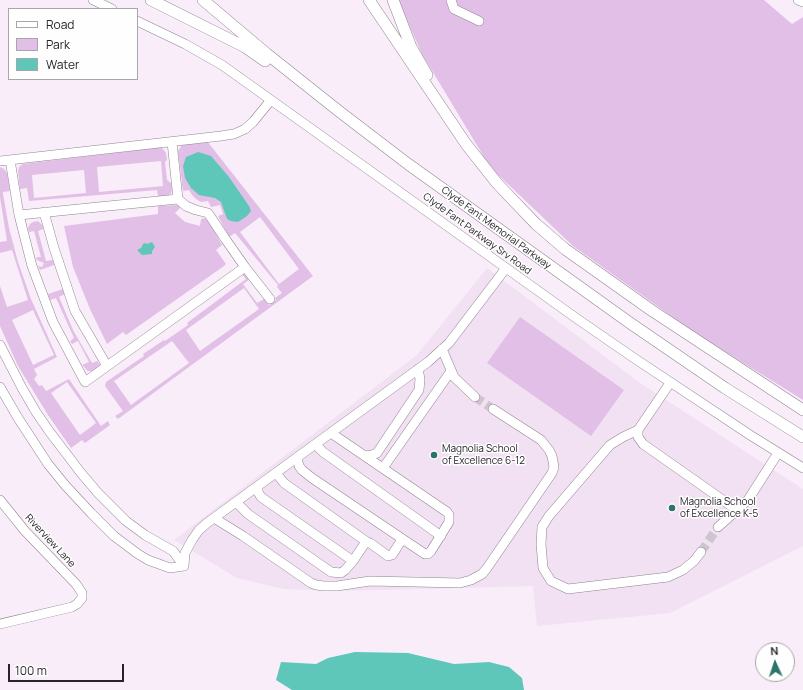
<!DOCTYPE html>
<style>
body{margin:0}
#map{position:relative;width:803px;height:690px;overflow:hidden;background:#f8edf9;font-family:Manrope,sans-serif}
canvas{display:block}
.legend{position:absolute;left:8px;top:8px;width:130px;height:72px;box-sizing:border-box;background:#fefefe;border:1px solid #a8a6a8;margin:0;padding:5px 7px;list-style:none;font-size:12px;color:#272327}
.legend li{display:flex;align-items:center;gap:8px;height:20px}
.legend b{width:20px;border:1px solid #a8a6a8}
.north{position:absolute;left:755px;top:642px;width:40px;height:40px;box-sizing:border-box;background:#fefefe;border:1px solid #a8a6a8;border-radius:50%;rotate:357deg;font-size:11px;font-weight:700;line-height:16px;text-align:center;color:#272327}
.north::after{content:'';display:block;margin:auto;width:14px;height:18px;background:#2c736a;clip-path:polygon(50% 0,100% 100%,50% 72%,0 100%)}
.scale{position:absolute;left:8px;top:664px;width:116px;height:18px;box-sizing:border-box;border:2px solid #272327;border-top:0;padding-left:5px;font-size:12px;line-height:14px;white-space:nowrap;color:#272327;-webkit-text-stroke:3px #fefefe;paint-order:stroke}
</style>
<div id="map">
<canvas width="803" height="690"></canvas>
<ul class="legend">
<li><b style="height:5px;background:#fff"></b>Road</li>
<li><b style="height:11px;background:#e2bfe6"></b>Park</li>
<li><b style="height:11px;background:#5ec7b9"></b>Water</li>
</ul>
<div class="north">N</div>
<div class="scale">100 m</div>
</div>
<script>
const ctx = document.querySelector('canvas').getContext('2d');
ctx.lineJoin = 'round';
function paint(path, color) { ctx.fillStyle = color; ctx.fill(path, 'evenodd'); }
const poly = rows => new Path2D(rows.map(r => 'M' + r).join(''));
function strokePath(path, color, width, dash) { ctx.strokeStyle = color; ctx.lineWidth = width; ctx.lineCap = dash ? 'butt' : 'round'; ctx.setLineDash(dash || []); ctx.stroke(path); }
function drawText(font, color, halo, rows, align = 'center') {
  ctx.font = font + ' Manrope,sans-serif'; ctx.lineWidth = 3; ctx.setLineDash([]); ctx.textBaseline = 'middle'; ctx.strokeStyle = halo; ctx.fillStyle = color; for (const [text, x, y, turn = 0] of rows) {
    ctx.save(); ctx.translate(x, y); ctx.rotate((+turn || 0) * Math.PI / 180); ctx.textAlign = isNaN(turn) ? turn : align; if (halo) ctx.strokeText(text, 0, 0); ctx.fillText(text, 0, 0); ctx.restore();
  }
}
paint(poly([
 [487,268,640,383,803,489,803,546,670,613,537,626,533,586,341,591,284,589,237,578,174,540,417,355]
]), '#f1e1f3');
paint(poly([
 [398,0,764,0,792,24,803,17,803,400,695,333,573,246,490,167,422,54],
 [207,141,313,276,118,419,115,416,123,411,105,386,106,382,144,356,143,354,164,340,165,341,188,325,187,323,246,279,241,273,243,271,250,279,243,284,257,303,264,299,269,305,276,300,275,298,282,293,277,287,278,285,235,233,229,237,228,235,218,216,223,214,220,205,211,207,208,201,201,202,196,199,192,195,189,190,183,191,178,151,182,145],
 [260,217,299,269,279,284,240,232],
 [244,288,259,309,200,351,186,330],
 [172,341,189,363,131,405,114,381],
 [154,148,162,148,166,153,167,160,165,162,167,180,171,183,172,189,171,194,163,197,158,197,157,190,29,201,27,188,20,189,18,171,19,167,23,164],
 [161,161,163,186,99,192,97,167],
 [84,170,86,193,34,198,32,175],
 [0,167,4,169,7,173,10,191,3,192,3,194,9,228,18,262,31,299,57,357,34,369,37,375,34,379,39,386,42,385,46,391,69,379,101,426,108,421,110,425,85,443,82,440,71,448,48,415,18,366,0,326,0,286,7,307,28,300,12,250,0,253,0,242,7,241,0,197],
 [33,310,54,355,33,365,12,320],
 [67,382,96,423,80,435,51,393],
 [177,205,179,206,180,208,175,213,185,222,200,226,201,219,204,218,209,221,222,245,216,250,226,264,224,266,126,335,123,332,107,344,90,309,73,267,64,226,158,214,158,206],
 [38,221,42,225,43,228,43,229,38,231,46,261,53,260,54,265,40,270,38,266,42,267,44,263,37,260,36,259,37,257,41,257,34,231,29,232,28,228,30,224,33,222],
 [63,289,65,294,59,297,73,330,92,363,97,361,100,365,97,369,92,371,88,371,82,365,89,362,78,341,72,344,70,341,74,338,56,298,50,300,48,294],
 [520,317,624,390,591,436,487,363]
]), '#e2bfe6');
paint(poly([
 [198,152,211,156,229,177,249,206,251,211,247,216,238,222,231,221,227,219,221,202,215,198,199,195,191,188,185,178,183,166,186,157],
 [152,242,155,247,152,251,152,254,142,255,137,250,141,248,143,244,145,243,147,244],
 [355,652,408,653,454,664,489,662,509,667,522,678,524,690,292,690,276,680,281,662,316,664,328,658]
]), '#5ec7b9');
strokePath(poly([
 [475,397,493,409],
 [701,552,718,527]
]), '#cec5cf', 9, [9, 4.5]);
const minor = poly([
 [93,0,112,9],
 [451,0,454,9,479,21],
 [798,0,803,2],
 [137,21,185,44,222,65,576,318,631,356,750,435,803,468],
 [10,160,19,215,32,266,53,322,85,382,245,267,226,240,208,213,196,210,186,206,178,199,172,142],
 [0,161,221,136,234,134,245,129,253,122,271,100],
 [44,212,54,248,75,311,107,366],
 [19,215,178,199],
 [245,267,270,299],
 [0,345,22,388,36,412,49,431,81,473,98,493,126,521,145,535,173,551,184,566],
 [442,349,454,377,475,397],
 [670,383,638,430,623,437,610,445,549,516,542,527,541,544,543,568,551,581,568,589,668,577,683,570,694,561,701,552],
 [0,387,18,418,48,464,65,485,91,513,114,536,138,554,148,560,170,568,184,566],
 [638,430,638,437,643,444,737,510,748,500,778,453],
 [317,443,319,448,323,452,441,536],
 [365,456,372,455,377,453,419,390,420,379,418,369],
 [297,458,299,466,302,470,312,478,404,540],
 [383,468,451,371],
 [276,473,284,483,367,542],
 [258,486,258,492,261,497,353,561],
 [0,500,25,531,76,584,82,593,82,598,77,604,72,607,0,624],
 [237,502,239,505,248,514,331,572,341,573,345,570,353,561,365,543,367,542,370,543,388,556,392,555,401,541,404,540,425,554,428,554,431,551,449,522,449,515,447,512,331,433],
 [214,518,243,536,311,583,316,585,324,586,337,586,370,581,460,583,471,580,482,574,487,568,552,473,554,467,552,456,549,450,541,440,493,409],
 [718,527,737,510],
 [184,566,185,553,192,540,199,530,207,523,428,362,449,343,506,268]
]);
const major = poly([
 [151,0,245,47,265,61],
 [203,0,267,54,340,112,408,164,630,323,725,388,803,437],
 [369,0,466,144,496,182,509,196,536,224,565,249,651,310,803,410],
 [393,0,411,47,427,75]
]);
strokePath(minor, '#8f8590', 10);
strokePath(major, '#8f8590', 12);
strokePath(minor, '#fff', 9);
strokePath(major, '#fff', 11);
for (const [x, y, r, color] of [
 [434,455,4,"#2c736a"],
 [672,508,4,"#2c736a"]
]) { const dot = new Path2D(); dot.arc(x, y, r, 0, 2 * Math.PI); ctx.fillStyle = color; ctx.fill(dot); strokePath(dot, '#fefefe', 1.5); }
drawText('10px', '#272327', '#fefefe', [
 ["Clyde Fant Memorial Parkway",496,228,36],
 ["Clyde Fant Parkway Srv Road",477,234,36],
 ["Riverview Lane",50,541,47]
]);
drawText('10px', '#272327', '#fefefe', [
 ["Magnolia School",442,449],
 ["of Excellence 6-12",442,461],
 ["Magnolia School",680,502],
 ["of Excellence K-5",680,514]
], 'left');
</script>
